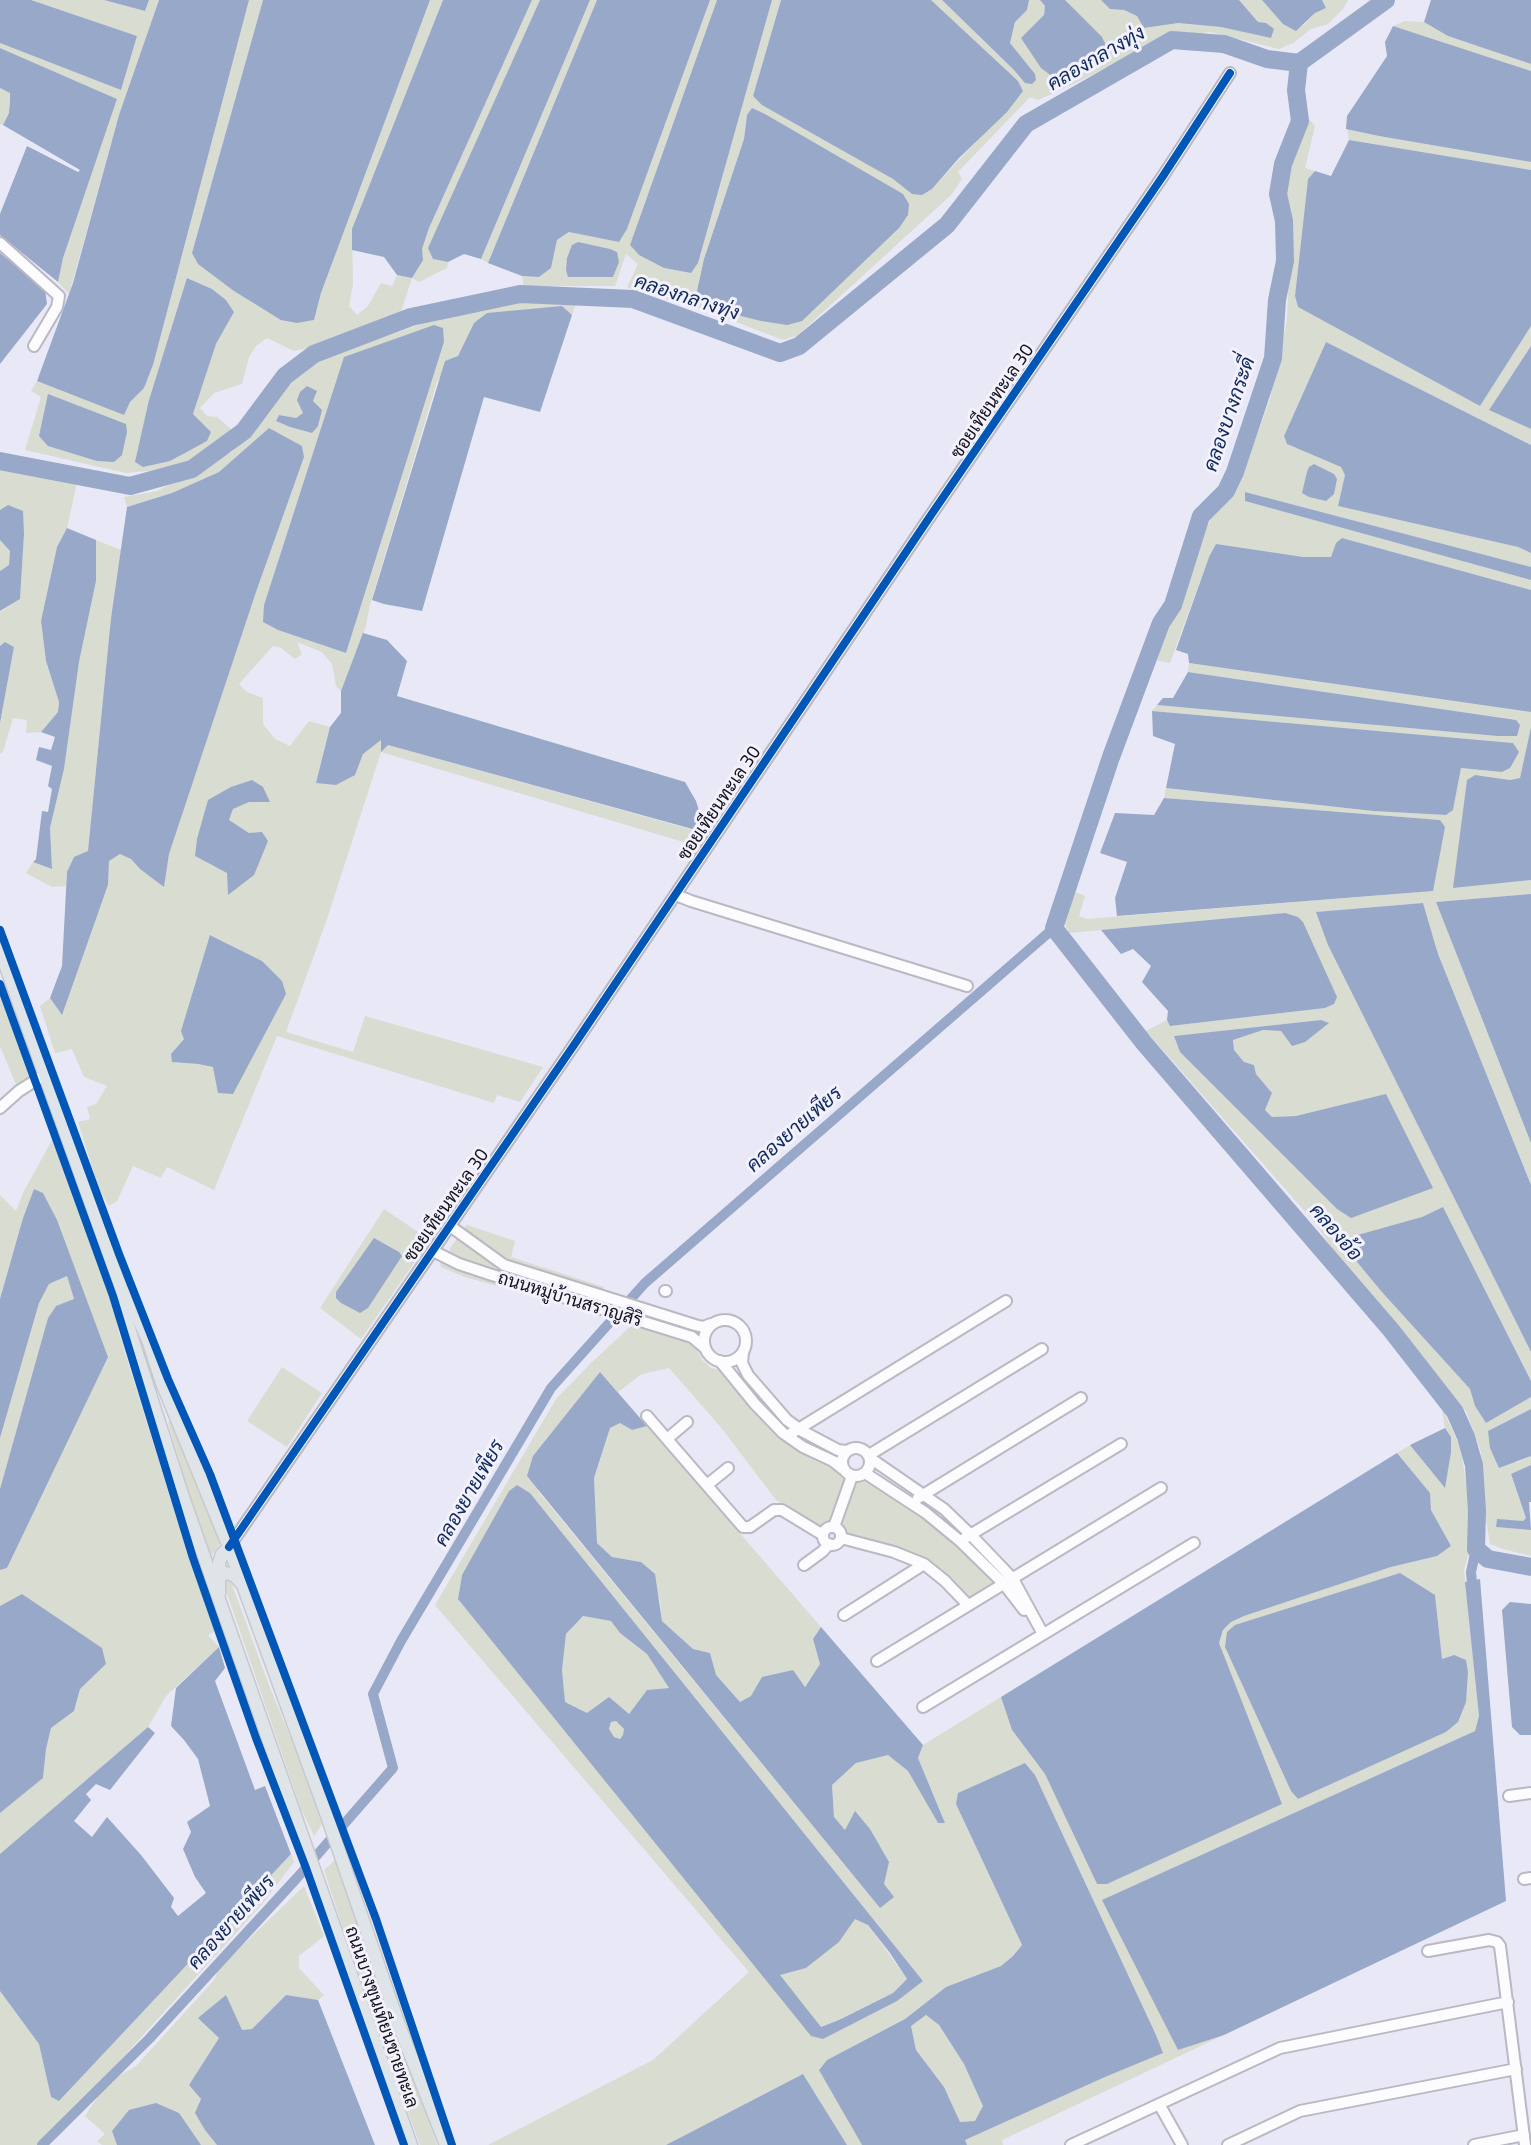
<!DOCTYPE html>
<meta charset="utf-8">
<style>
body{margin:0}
canvas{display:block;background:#e9e8f6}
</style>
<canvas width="1531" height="2145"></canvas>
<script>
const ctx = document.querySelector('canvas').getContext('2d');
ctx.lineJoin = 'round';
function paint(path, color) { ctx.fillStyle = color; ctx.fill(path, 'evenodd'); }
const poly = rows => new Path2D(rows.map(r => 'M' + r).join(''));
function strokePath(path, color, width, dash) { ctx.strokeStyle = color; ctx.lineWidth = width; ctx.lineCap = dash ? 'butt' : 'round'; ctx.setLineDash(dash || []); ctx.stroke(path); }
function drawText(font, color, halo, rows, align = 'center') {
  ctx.font = font + ' "Exo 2",Sarabun,sans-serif'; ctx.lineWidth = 6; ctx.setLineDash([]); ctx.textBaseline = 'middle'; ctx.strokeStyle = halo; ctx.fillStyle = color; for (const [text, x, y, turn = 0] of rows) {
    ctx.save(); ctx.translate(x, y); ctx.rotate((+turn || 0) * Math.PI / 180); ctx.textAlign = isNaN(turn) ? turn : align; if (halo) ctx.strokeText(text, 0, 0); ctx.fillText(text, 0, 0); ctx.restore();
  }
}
paint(poly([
 [31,0,104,0,145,11,149,0,159,0,119,115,69,294,58,282,63,258,117,99,0,48,0,43,121,90,137,36],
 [249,0,263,0,192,253,314,320,321,293,430,0,443,0,352,229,353,284,349,306,357,315,368,306,381,283,392,286,397,275,412,278,429,228,532,0,540,0,429,248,433,259,448,262,447,268,419,282,412,278,400,315,376,325,319,346,294,351,267,338,256,346,249,357,242,384,214,393,200,408,207,416,217,417,233,431,214,447,178,466,158,470,126,473,25,450,41,397,31,391,37,381,70,394,130,402,144,388,153,365],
 [188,278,212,289,226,300,234,312,216,344,193,414,211,432,149,400],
 [41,429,97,461,39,436],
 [590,0,597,0,488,263,481,259],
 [710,0,717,0,630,245,639,255,664,268,690,273,698,263,772,0,781,0,753,96,893,179,912,194,932,189,1023,91,1018,81,931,0,942,0,1014,70,1025,82,1021,58,1010,43,1015,22,1027,10,1029,0,1040,0,1045,6,1044,15,1022,38,1088,63,1108,50,1065,0,1101,0,1110,9,1124,10,1137,16,1145,28,1178,23,1221,27,1271,38,1274,29,1258,22,1239,0,1262,0,1283,24,1304,25,1315,13,1326,8,1322,0,1348,0,1343,9,1328,24,1311,29,1293,43,1279,49,1210,32,1163,38,1078,82,1038,100,1030,97,958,172,962,179,951,195,798,335,783,340,697,307,641,293,627,287,638,264,626,254,615,286,546,286,524,288,522,276,539,277,551,268,557,240,570,232,619,242,627,229],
 [747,115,761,321,697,291,704,259,744,139],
 [1405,21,1424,22,1448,36,1531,64,1531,71,1393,26],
 [0,88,10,93,9,113,3,125,0,124],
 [1309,119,1315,126,1305,168,1315,171,1308,179,1295,296,1298,307,1480,406,1531,326,1531,346,1489,410,1531,429,1531,445,1326,342,1284,436,1287,444,1341,467,1345,475,1338,506,1518,547,1531,553,1531,567,1245,492,1245,501,1531,580,1531,590,1342,538,1336,543,1331,557,1209,557,1170,663,1155,660,1192,562,1214,511,1239,484,1270,399,1287,320,1290,243,1285,197,1292,158],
 [1347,129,1379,136,1531,162,1531,170,1349,140],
 [562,299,577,300,572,315,562,306,474,323,458,356,437,382,370,605,366,626,341,691,336,686,332,664,322,652,297,642,302,654,295,659,281,648,273,646,239,684,247,692,263,698,263,724,275,739,290,746,309,721,330,727,316,783,355,775,363,754,382,739,381,751,388,745,704,833,697,846,381,752,326,922,286,1032,353,1052,365,1016,543,1067,520,1102,497,1095,494,1103,277,1036,214,1190,167,1167,161,1178,133,1166,117,1201,109,1206,99,1189,78,1122,90,1119,87,1107,96,1104,107,1086,84,1077,72,1049,55,1053,40,1006,50,998,61,1014,108,886,109,861,120,853,131,859,140,869,164,886,169,854,256,592,304,457,302,446,269,428,219,472,172,493,127,507,124,497,157,491,232,452,259,424,289,383,328,354,341,352,447,315,493,305],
 [444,342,346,653,278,630,264,622,264,605,299,498],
 [317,392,313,401,312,433,290,427,276,420,279,415,296,418,303,413],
 [208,800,249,802,233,809,229,820,249,833,228,895,227,873,195,856],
 [211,935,262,961,213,1067,198,1064,172,1062,171,1054,184,1039],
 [0,468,77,482,67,528,57,547,41,621,46,661,59,702,58,712,41,732,26,733,27,720,13,718,3,752,0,754,0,723,14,647,5,642,0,646,0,612,20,599,24,534,8,505,0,510],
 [0,540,10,551,9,565,0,571],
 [96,540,121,550,111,618,88,852,67,872,66,886,52,887,26,873,33,862,52,869,50,828,64,769,79,662,96,581],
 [1189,663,1531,712,1531,727,1520,778,1511,780,1476,775,1453,888,1531,880,1531,894,1436,902,1531,1143,1531,1185,1438,954,1423,903,1317,912,1328,945,1531,1352,1531,1381,1443,1207,1422,1217,1343,1245,1381,1291,1470,1389,1475,1406,1486,1423,1531,1397,1531,1409,1488,1431,1516,1463,1531,1456,1531,1465,1511,1475,1526,1518,1523,1521,1497,1520,1496,1527,1531,1530,1531,1556,1503,1549,1490,1544,1485,1514,1481,1452,1466,1411,1340,1261,1316,1224,1146,1031,1167,1020,1170,1026,1325,1008,1334,1004,1285,913,1069,933,1063,920,1073,891,1085,896,1079,916,1087,919,1432,891,1440,820,1164,798,1166,788,1373,811,1446,815,1453,810,1461,768,1502,772,1518,752,1513,743,1152,711,1157,705,1497,736,1516,720,1188,672],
 [1321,1020,1328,1023,1292,1046,1281,1031,1263,1030,1233,1040,1234,1050,1244,1062,1254,1065,1256,1074,1272,1093,1265,1110,1272,1117,1296,1116,1337,1209,1180,1052,1174,1036],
 [0,991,37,1071,17,1087,0,1046],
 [52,1140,113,1296,118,1330,178,1523,215,1631,208,1635,219,1647,166,1696,148,1727,0,1854,0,1813,43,1778,46,1749,51,1728,74,1711,80,1689,106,1664,22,1594,0,1606,0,1570,7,1568,108,1357,57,1221,43,1193,34,1189,23,1218,0,1299,0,1195,16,1211,23,1193],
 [384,1209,430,1240,361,1339,320,1308],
 [467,1225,515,1241,511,1257,604,1287,604,1291,502,1258,463,1229],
 [457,1239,480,1253,485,1260,489,1258,495,1265,494,1268,492,1270,471,1264,450,1252,450,1248],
 [442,1260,485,1277,601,1315,465,1277,441,1267,440,1263],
 [504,1269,557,1286,559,1288,557,1290,502,1273],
 [67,1276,74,1300,56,1306,48,1318,0,1489,0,1438,39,1303,49,1284],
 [570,1291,685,1326,686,1328,685,1330,569,1294],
 [632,1325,694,1342,702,1360,711,1368,727,1371,796,1447,838,1468,845,1477,855,1481,866,1479,907,1504,995,1580,995,1585,971,1601,933,1563,921,1556,847,1536,845,1529,832,1520,820,1528,776,1500,723,1430,669,1368,642,1374,618,1392,600,1372,538,1491,880,1908,884,1884,855,1812,845,1830,834,1817,832,1785,856,1763,888,1755,908,1771,938,1823,945,1823,918,1758,923,1745,1001,1697,1012,1730,1045,1774,1097,1884,1219,1643,1223,1630,1231,1622,1244,1616,1391,1567,1437,1556,1451,1546,1431,1510,1430,1493,1397,1453,1410,1445,1444,1487,1451,1437,1445,1428,1442,1408,1461,1449,1470,1511,1470,1551,1464,1569,1479,1716,1475,1731,1103,1900,1178,2050,1224,2035,1002,2140,1003,2145,967,2145,965,2140,1105,2077,1162,2053,1156,2035,1035,1775,1025,1763,956,1804,1022,1945,1013,1956,1001,1966,946,1987,905,2019,827,2060,819,2069,862,2145,847,2145,803,2074,666,2145,488,2145,653,2060,749,1972,435,1605,556,1399,592,1362],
 [517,1485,530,1493,923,1981,823,2039,706,1905,458,1599,462,1575,509,1491],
 [1435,1595,1442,1659,1454,1655,1466,1661,1468,1672,1458,1722,1446,1732,1298,1799,1291,1791,1225,1647],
 [282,1367,322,1393,287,1447,247,1421],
 [169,1421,172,1423,221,1542,210,1558,202,1536,168,1423],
 [620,1423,632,1430,647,1426,821,1627,813,1639,820,1664,804,1687,751,1696,740,1702,715,1675,710,1653,693,1649,662,1621,660,1600,641,1562,612,1557,597,1543,594,1478,610,1428],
 [230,1579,267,1680,297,1754,322,1824,314,1836,301,1809,223,1582],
 [583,1616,611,1621,620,1633,647,1654,669,1688,647,1690,629,1714,587,1713,565,1702,562,1670,566,1634],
 [616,1721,624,1729,623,1735,620,1739,614,1737,609,1729,611,1722],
 [291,1854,294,1862,263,1903,116,2065,37,2145,0,2145,0,1991,39,2044,51,2097,59,2101],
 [335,1860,349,1892,437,2145,420,2145,357,1971,324,1870],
 [304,1886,324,1936,299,1956,299,1968,324,1995,318,2000,286,1995,252,2029,242,2030,219,2038,212,2049,189,2085,201,2099,205,2130,217,2145,201,2145,194,2136,112,2131,117,2145,102,2145,97,2141,105,2134,85,2116,98,2096,117,2077,136,2066,215,1979,218,1969],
 [855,1918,868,1925,907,1979,893,1993,839,2020,821,2027,779,1975,806,1968,839,1942],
 [926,2015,939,2025,964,2064,984,2106,975,2121,960,2122,944,2087,916,2050,911,2026]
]), '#d9dcd0');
paint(poly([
 [0,0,31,0,137,36,121,90,0,43],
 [104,0,149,0,145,11],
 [159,0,249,0,153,365,144,388,130,402,124,415,37,381,73,283,119,115],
 [263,0,430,0,321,293,314,320,297,323,281,320,234,291,198,264,192,253],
 [443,0,532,0,429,228,422,249,423,260,412,278,397,275,384,257,352,250,352,229],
 [540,0,590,0,481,259,464,254,448,262,433,259,428,248],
 [597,0,710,0,627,229,619,242,569,232,557,240,551,268,539,277,522,276,488,263],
 [717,0,772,0,698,263,691,273,664,268,639,255,630,245],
 [781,0,931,0,1018,81,1023,91,1007,112,959,158,932,189,922,195,912,194,893,179,762,105,753,96],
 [942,0,1029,0,1027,10,1015,22,1010,43,1035,74,1036,80,1032,84,1025,83,1014,70],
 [1040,0,1065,0,1102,37,1108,50,1068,78,1057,80,1041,68,1021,38,1044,15,1045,6],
 [1101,0,1239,0,1258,22,1266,23,1274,29,1271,38,1221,27,1178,23,1144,28,1137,16,1124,10,1110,9],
 [1262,0,1322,0,1326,8,1315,13,1296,31,1283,24],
 [1431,0,1531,0,1531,64,1448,36,1424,22],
 [1393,26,1531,71,1531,162,1379,136,1346,129,1347,116,1387,56,1385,42],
 [0,48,117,99,63,258,58,282,0,235,0,214,27,146,78,172,80,170,3,125,9,113,10,100,10,93,0,88],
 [752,108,765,114,903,194,909,204,908,215,899,228,802,321,787,325,761,321,733,314,701,301,697,291,704,259,744,139,747,115],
 [1349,140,1531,170,1531,326,1480,406,1298,307,1295,296,1308,179,1315,171,1331,176],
 [578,242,610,249,617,252,619,262,613,277,568,277,566,270,567,258,572,245],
 [0,253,45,289,47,304,0,364],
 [187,278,212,289,226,300,234,312,216,344,193,414,211,432,207,441,170,461,143,467,135,462,149,400],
 [562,306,572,315,540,412,484,397,422,611,384,604,372,600,445,361,458,356,474,323,487,313],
 [434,325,443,328,444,342,346,653,278,630,263,622,264,605,344,357],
 [1326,342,1531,445,1531,553,1518,547,1338,506,1345,475,1341,467,1287,444,1284,436],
 [1531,346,1531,429,1489,410],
 [307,386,317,391,313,401,322,410,318,426,312,433,290,427,276,421,279,415,296,418,303,413,297,400,300,392],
 [48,394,126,424,127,432,122,455,114,462,97,461,48,446,39,436],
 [269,428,302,446,304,457,256,592,169,854,164,887,140,869,131,859,120,854,109,861,108,885,62,1015,50,998,62,966,67,872,74,857,88,851,111,618,127,507,172,493,219,472],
 [1314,464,1334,474,1337,479,1334,494,1326,501,1309,497,1302,493,1307,472,1309,467],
 [1245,492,1531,567,1531,580,1245,501],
 [8,505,23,511,24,534,20,599,0,611,0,571,9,565,10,551,0,540,0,510],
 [67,528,96,540,96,581,79,662,64,769,50,828,52,869,33,862,36,859,42,811,48,812,52,789,48,786,52,766,36,760,39,747,51,750,55,737,41,732,58,712,59,702,46,661,41,621,57,547],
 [1342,538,1531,590,1531,712,1189,663,1188,654,1176,650,1209,557,1216,544,1303,557,1331,557,1336,543],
 [363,633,387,640,407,661,397,696,685,782,696,801,701,817,696,830,388,745,381,752,381,740,363,754,355,775,336,785,316,783,330,727,341,713,341,691],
 [5,642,14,647,0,723,0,646],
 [1188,672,1516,720,1520,725,1517,736,1497,736,1157,705,1163,698,1173,698],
 [1152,711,1513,743,1519,752,1510,768,1502,772,1461,768,1453,810,1446,815,1373,811,1166,788,1175,744,1153,736],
 [1531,727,1531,880,1453,888,1467,780,1475,775,1510,780,1520,778],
 [252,780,263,787,270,802,249,802,233,809,229,820,249,833,262,832,268,841,254,875,228,895,227,873,195,856,197,839,208,800,231,787],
 [1164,798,1440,820,1445,827,1433,891,1117,916,1115,898,1127,862,1100,853,1115,813,1154,815],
 [1531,894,1531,1143,1436,902],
 [1423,903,1438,954,1531,1185,1531,1352,1328,945,1316,912],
 [1285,913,1298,917,1303,922,1337,997,1334,1004,1325,1008,1170,1026,1167,1020,1168,1011,1142,982,1151,966,1133,949,1121,954,1101,930],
 [210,935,262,961,282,981,286,994,233,1094,218,1093,213,1067,198,1064,172,1062,171,1054,184,1039,181,1031],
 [1321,1020,1329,1023,1305,1042,1292,1046,1281,1031,1263,1030,1233,1040,1234,1050,1244,1062,1254,1065,1256,1074,1272,1093,1265,1110,1272,1117,1296,1116,1386,1094,1433,1188,1351,1218,1337,1209,1180,1052,1174,1036],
 [34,1189,43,1193,57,1220,108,1357,7,1568,0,1570,0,1489,48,1318,56,1306,74,1299,67,1276,49,1284,39,1303,0,1438,0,1299,23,1218],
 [1443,1207,1531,1381,1531,1397,1486,1423,1475,1406,1470,1389,1381,1291,1343,1245,1347,1238,1422,1217],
 [374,1238,399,1252,402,1256,368,1308,360,1313,341,1303,336,1298,336,1292],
 [600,1372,647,1426,632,1430,620,1423,610,1428,594,1478,597,1543,612,1557,641,1562,655,1574,662,1621,693,1649,710,1653,716,1675,740,1702,751,1696,762,1677,793,1670,805,1687,820,1664,813,1639,821,1627,923,1745,918,1758,945,1823,938,1823,908,1771,888,1755,856,1763,832,1785,834,1817,845,1830,855,1811,870,1829,889,1862,884,1884,894,1897,880,1908,527,1476,533,1456],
 [1531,1409,1531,1456,1499,1468,1490,1448,1488,1431],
 [1445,1428,1451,1437,1451,1452,1445,1488,1410,1445],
 [1397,1453,1430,1493,1431,1510,1451,1546,1437,1556,1391,1567,1244,1616,1231,1622,1223,1630,1219,1643,1282,1804,1107,1884,1097,1884,1045,1774,1012,1730,1001,1697],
 [1531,1465,1531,1502,1529,1502,1531,1530,1496,1527,1497,1519,1523,1521,1526,1518,1511,1474],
 [517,1485,530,1493,923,1981,897,2001,823,2039,811,2036,458,1599,462,1575,509,1491],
 [583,1616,611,1621,620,1633,647,1654,669,1688,647,1690,629,1714,609,1697,587,1713,565,1702,562,1670,566,1634],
 [616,1721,624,1729,623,1735,620,1739,614,1737,609,1729,611,1722],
 [855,1919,868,1925,890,1953,907,1979,893,1993,839,2020,821,2027,780,1975,806,1968,839,1942],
 [1400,1573,1435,1595,1442,1659,1454,1655,1466,1660,1468,1672,1466,1702,1458,1722,1446,1732,1298,1799,1291,1791,1225,1647,1227,1632,1235,1625],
 [1480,1579,1506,1901,1224,2035,1178,2050,1102,1900,1475,1731,1479,1716,1465,1582],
 [22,1594,102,1648,106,1664,80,1689,74,1711,51,1728,46,1749,43,1778,0,1813,0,1606],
 [1510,1602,1531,1604,1531,1735,1520,1735,1512,1727,1502,1610],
 [219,1647,225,1668,215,1681,255,1790,265,1786,291,1854,59,2101,51,2097,39,2044,0,1991,0,1854,148,1727,155,1733,110,1790,96,1784,86,1794,91,1800,74,1821,92,1837,107,1817,141,1855,174,1898,171,1907,178,1916,206,1893,195,1877,183,1849,191,1832,187,1822,210,1806,198,1759,184,1740,171,1726,176,1688],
 [1025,1763,1035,1775,1156,2035,1163,2053,1105,2077,965,2140,967,2145,862,2145,819,2070,827,2060,905,2019,946,1987,1001,1966,1013,1956,1022,1945,956,1804,958,1793],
 [926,2015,939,2025,964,2064,983,2106,975,2121,960,2122,944,2087,916,2050,911,2026],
 [226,1995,242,2030,252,2029,286,1995,318,2000,375,2145,217,2145,205,2130,195,2113,201,2099,189,2085,219,2038,198,2018],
 [803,2074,847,2145,666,2145],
 [156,2103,179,2113,201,2145,117,2145,112,2131,129,2110]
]), '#98a8c8');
strokePath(poly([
 [1473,1594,1471,1572,1476,1549],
 [42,2145,149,2039,296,1879,393,1768,373,1694,401,1641,551,1388,645,1283,1054,928]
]), '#98a8c8', 10);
strokePath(poly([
 [1386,0,1299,63,1296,90,1300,121,1283,164,1278,194,1284,221,1285,261,1277,300,1273,358,1235,472,1226,491,1201,516,1173,605,1161,623,1111,757,1054,928,1144,1043,1391,1330,1455,1412,1466,1437,1474,1465,1477,1511,1476,1549,1488,1559,1531,1567],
 [0,461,130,486,192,469,244,431,285,376,314,354,411,317,520,294,633,299,780,353,799,346,947,225,1026,124,1172,40,1224,44,1267,59,1299,63]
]), '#98a8c8', 18);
const minor = poly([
 [0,243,59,296,57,307,34,346],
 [676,895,691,901,967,986],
 [0,1108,19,1091,44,1075],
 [450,1226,504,1265,695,1325,703,1327,711,1324],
 [433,1251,459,1264,489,1274,692,1337,705,1348],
 [665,1291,666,1291],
 '704 1341a21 21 0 1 1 42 0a21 21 0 1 1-42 0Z',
 [743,1353,742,1363,748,1375,787,1420,802,1431,838,1450,847,1451],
 [720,1361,755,1404,783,1433,803,1447,833,1461,843,1469],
 [647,1416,743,1527,750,1527,774,1510,782,1510,823,1535],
 [787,1436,1006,1301],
 [667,1439,687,1422],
 '842 1462a14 14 0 1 1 28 0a14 14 0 1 1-28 0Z',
 [869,1455,1042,1349],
 [870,1458,944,1509,971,1535,1013,1579,1043,1634],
 [865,1473,926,1513,960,1541,1004,1584,1024,1610],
 [707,1485,728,1468],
 [918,1498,1081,1398],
 '823 1536a9 9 0 1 1 18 0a9 9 0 1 1-18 0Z',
 [834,1527,852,1476],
 [841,1538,894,1552,924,1564,945,1581,968,1605],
 [965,1538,1121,1444],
 [229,1547,574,1045,931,515,1163,176,1230,73],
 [804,1565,823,1551,829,1544],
 [844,1615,924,1564],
 [877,1661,1161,1488],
 [923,1707,1194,1543],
 [1509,1796,1531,1793],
 [1524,1879,1531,1878],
 [1428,1951,1489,1940,1497,1942,1500,1946,1525,2145],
 [1159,2104,1182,2145],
 [1071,2145,1280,2048,1508,2002],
 [1228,2145,1300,2111,1516,2069],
 [1474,2145,1524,2135]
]);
const major = poly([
 [0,950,120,1285,125,1316,183,1497,411,2145],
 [123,1291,132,1304,148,1340,162,1383,229,1547,326,1813,400,2028,446,2145],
 [220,1576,219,1563,222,1554,229,1547],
 [219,1594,219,1581,220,1576,226,1573,234,1575,241,1583]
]);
strokePath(minor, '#b9b8c3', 14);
strokePath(major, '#c8c8cf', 15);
strokePath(minor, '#fcfcfe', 10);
strokePath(major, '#dfe4e9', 12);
strokePath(poly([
 [0,930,119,1254,168,1379,210,1474,242,1560,376,1919,452,2145],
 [0,984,113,1296,193,1558,256,1738,306,1868,404,2145],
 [229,1547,574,1045,931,515,1163,176,1230,73]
]), '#0057b8', 8);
drawText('18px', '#15141d', '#f2f1fc', [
 ["ซอยเทียนทะเล 30",992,401,-56],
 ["ซอยเทียนทะเล 30",719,803,-56],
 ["ซอยเทียนทะเล 30",446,1205,-55],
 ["ถนนหมู่บ้านสราญสิริ",570,1299,17],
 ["ถนนบางขุนเทียนชายทะเล",382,2017,71]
]);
drawText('italic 20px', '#102a5d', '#f2f1fc', [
 ["คลองกลางทุ่ง",1096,58,-30],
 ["คลองกลางทุ่ง",687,297,18],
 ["คลองบางกระดี่",1229,414,-71],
 ["คลองยายเพียร",794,1129,-41],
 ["คลองอ้อ",1336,1232,49],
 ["คลองยายเพียร",469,1493,-60],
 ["คลองยายเพียร",231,1922,-48]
]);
</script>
